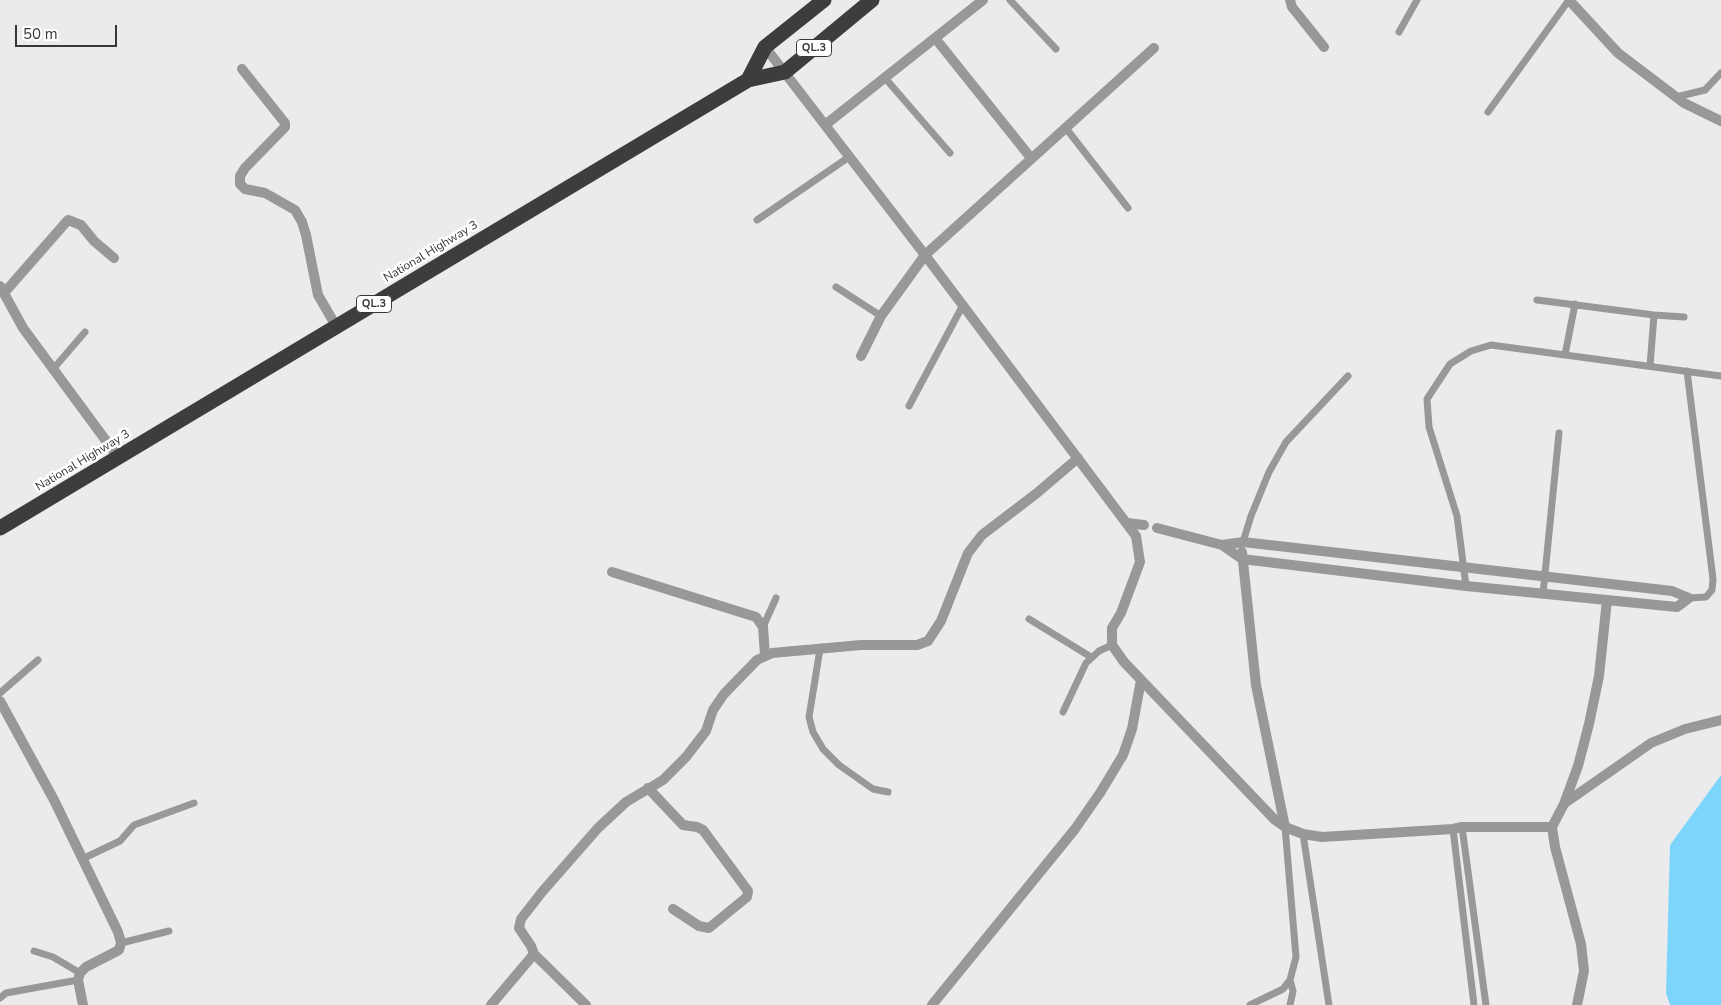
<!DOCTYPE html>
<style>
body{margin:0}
#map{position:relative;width:1721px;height:1005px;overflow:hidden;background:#ebebee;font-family:"Nunito Sans",sans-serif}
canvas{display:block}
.scale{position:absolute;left:15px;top:25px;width:102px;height:22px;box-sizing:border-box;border:2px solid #373739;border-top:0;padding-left:6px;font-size:15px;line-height:18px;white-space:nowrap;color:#373739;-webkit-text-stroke:4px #fff;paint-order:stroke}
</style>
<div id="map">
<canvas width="1721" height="1005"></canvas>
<div class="scale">50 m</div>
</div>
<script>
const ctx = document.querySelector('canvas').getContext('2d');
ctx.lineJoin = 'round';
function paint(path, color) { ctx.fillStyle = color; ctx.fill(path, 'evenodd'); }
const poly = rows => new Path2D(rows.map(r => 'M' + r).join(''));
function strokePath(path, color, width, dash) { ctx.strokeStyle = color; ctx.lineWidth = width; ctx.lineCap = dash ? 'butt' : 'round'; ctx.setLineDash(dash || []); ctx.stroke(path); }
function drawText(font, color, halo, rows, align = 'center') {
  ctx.font = font + ' "Nunito Sans",sans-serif'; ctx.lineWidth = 5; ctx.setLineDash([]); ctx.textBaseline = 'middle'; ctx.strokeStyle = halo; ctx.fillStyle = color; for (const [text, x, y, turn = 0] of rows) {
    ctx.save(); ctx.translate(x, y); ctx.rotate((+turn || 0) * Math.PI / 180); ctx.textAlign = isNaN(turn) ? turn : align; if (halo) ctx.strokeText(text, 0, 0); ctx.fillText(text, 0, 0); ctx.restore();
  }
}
paint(poly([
 [1721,775,1721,1005,1670,1005,1666,993,1670,845]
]), '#7ed5fb');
strokePath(poly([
 [1010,0,1056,49],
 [1399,32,1417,0],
 [885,78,950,153],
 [1676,97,1705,90,1721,73],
 [1488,112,1569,0],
 [1065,127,1128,208],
 [757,220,849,157],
 [836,287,881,316],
 [1537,300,1654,315,1684,317],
 [1565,355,1575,304],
 [1650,366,1654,315],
 [54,368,85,332],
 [1687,371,1713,579,1712,590,1706,597,1689,598],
 [909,406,963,305],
 [1243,542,1251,516,1269,472,1286,442,1348,376],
 [1466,586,1457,516,1429,427,1427,399,1450,364,1471,351,1491,345,1721,376],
 [1543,594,1559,433],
 [1029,619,1091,657],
 [763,627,776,598],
 [820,649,809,717,813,732,823,749,839,765,873,789,888,792],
 [0,693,38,660],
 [1063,712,1086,663,1099,651,1112,645],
 [1462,827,1486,1005],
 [1453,829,1474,1005],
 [1303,834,1329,1005],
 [82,859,120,841,134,825,194,803],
 [121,943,169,931],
 [34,951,53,957,80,973],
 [1290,980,1293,991,1290,1005],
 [0,998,6,993,78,980],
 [1250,1005,1283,989,1290,980,1296,957,1285,827]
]), '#999898', 7);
strokePath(poly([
 [1290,0,1292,7,1324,47],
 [1569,0,1618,53,1684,103,1721,121],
 [935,38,1031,158],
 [765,47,925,255,1136,536,1140,562,1121,613,1112,628,1112,645,1124,662,1275,820,1285,827,1303,834,1322,837,1453,829,1462,827,1552,827,1555,847,1581,944,1584,971,1577,1005],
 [242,69,285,123,285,127,245,168,240,176,240,184,245,189,265,193,295,210,302,222,306,235,318,295,336,326],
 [825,125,983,0],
 [0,286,23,328,118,457],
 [4,293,68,220,81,225,94,241,114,258],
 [861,356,881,316,925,255,1154,48],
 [1127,523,1144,525],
 [1157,528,1222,545],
 [1243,542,1672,591,1689,598,1677,607,1466,586,1242,559,1222,545,1243,542],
 [1242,552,1256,685,1285,827],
 [612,572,756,617,763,627,765,655],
 [0,701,54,800,118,932,121,943,119,950,86,967,80,973,78,980,83,1005],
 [648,788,683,825,697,827,703,830,748,891,747,897,709,928,699,926,673,909],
 [1565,803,1651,743,1685,729,1721,720],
 [1552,827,1564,804,1578,766,1589,724,1599,676,1607,600],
 [534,954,586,1005],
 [491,1005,534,954,531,946,519,928,521,919,542,892,598,828,626,802,663,780,686,757,706,731,713,710,724,694,757,660,772,653,861,645,917,645,928,641,941,621,968,553,982,535,1037,493,1078,458],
 [932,1005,1075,829,1100,793,1123,755,1132,729,1141,680]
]), '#999898', 10);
strokePath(poly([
 [748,80,765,47,824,0],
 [0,528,748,80,785,72,872,0]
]), '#3f3c3c', 15);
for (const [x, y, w] of [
 [814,48,35],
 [374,304,35]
]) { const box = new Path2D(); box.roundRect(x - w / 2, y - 8.5, w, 17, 4); ctx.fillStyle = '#fff'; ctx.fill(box); strokePath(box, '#373739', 1); }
drawText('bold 11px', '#373739', null, [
 ["QL.3",814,48],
 ["QL.3",374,304]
]);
drawText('12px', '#373739', '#fff', [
 ["National Highway 3",431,252,-31],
 ["National Highway 3",83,461,-31]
]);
</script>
